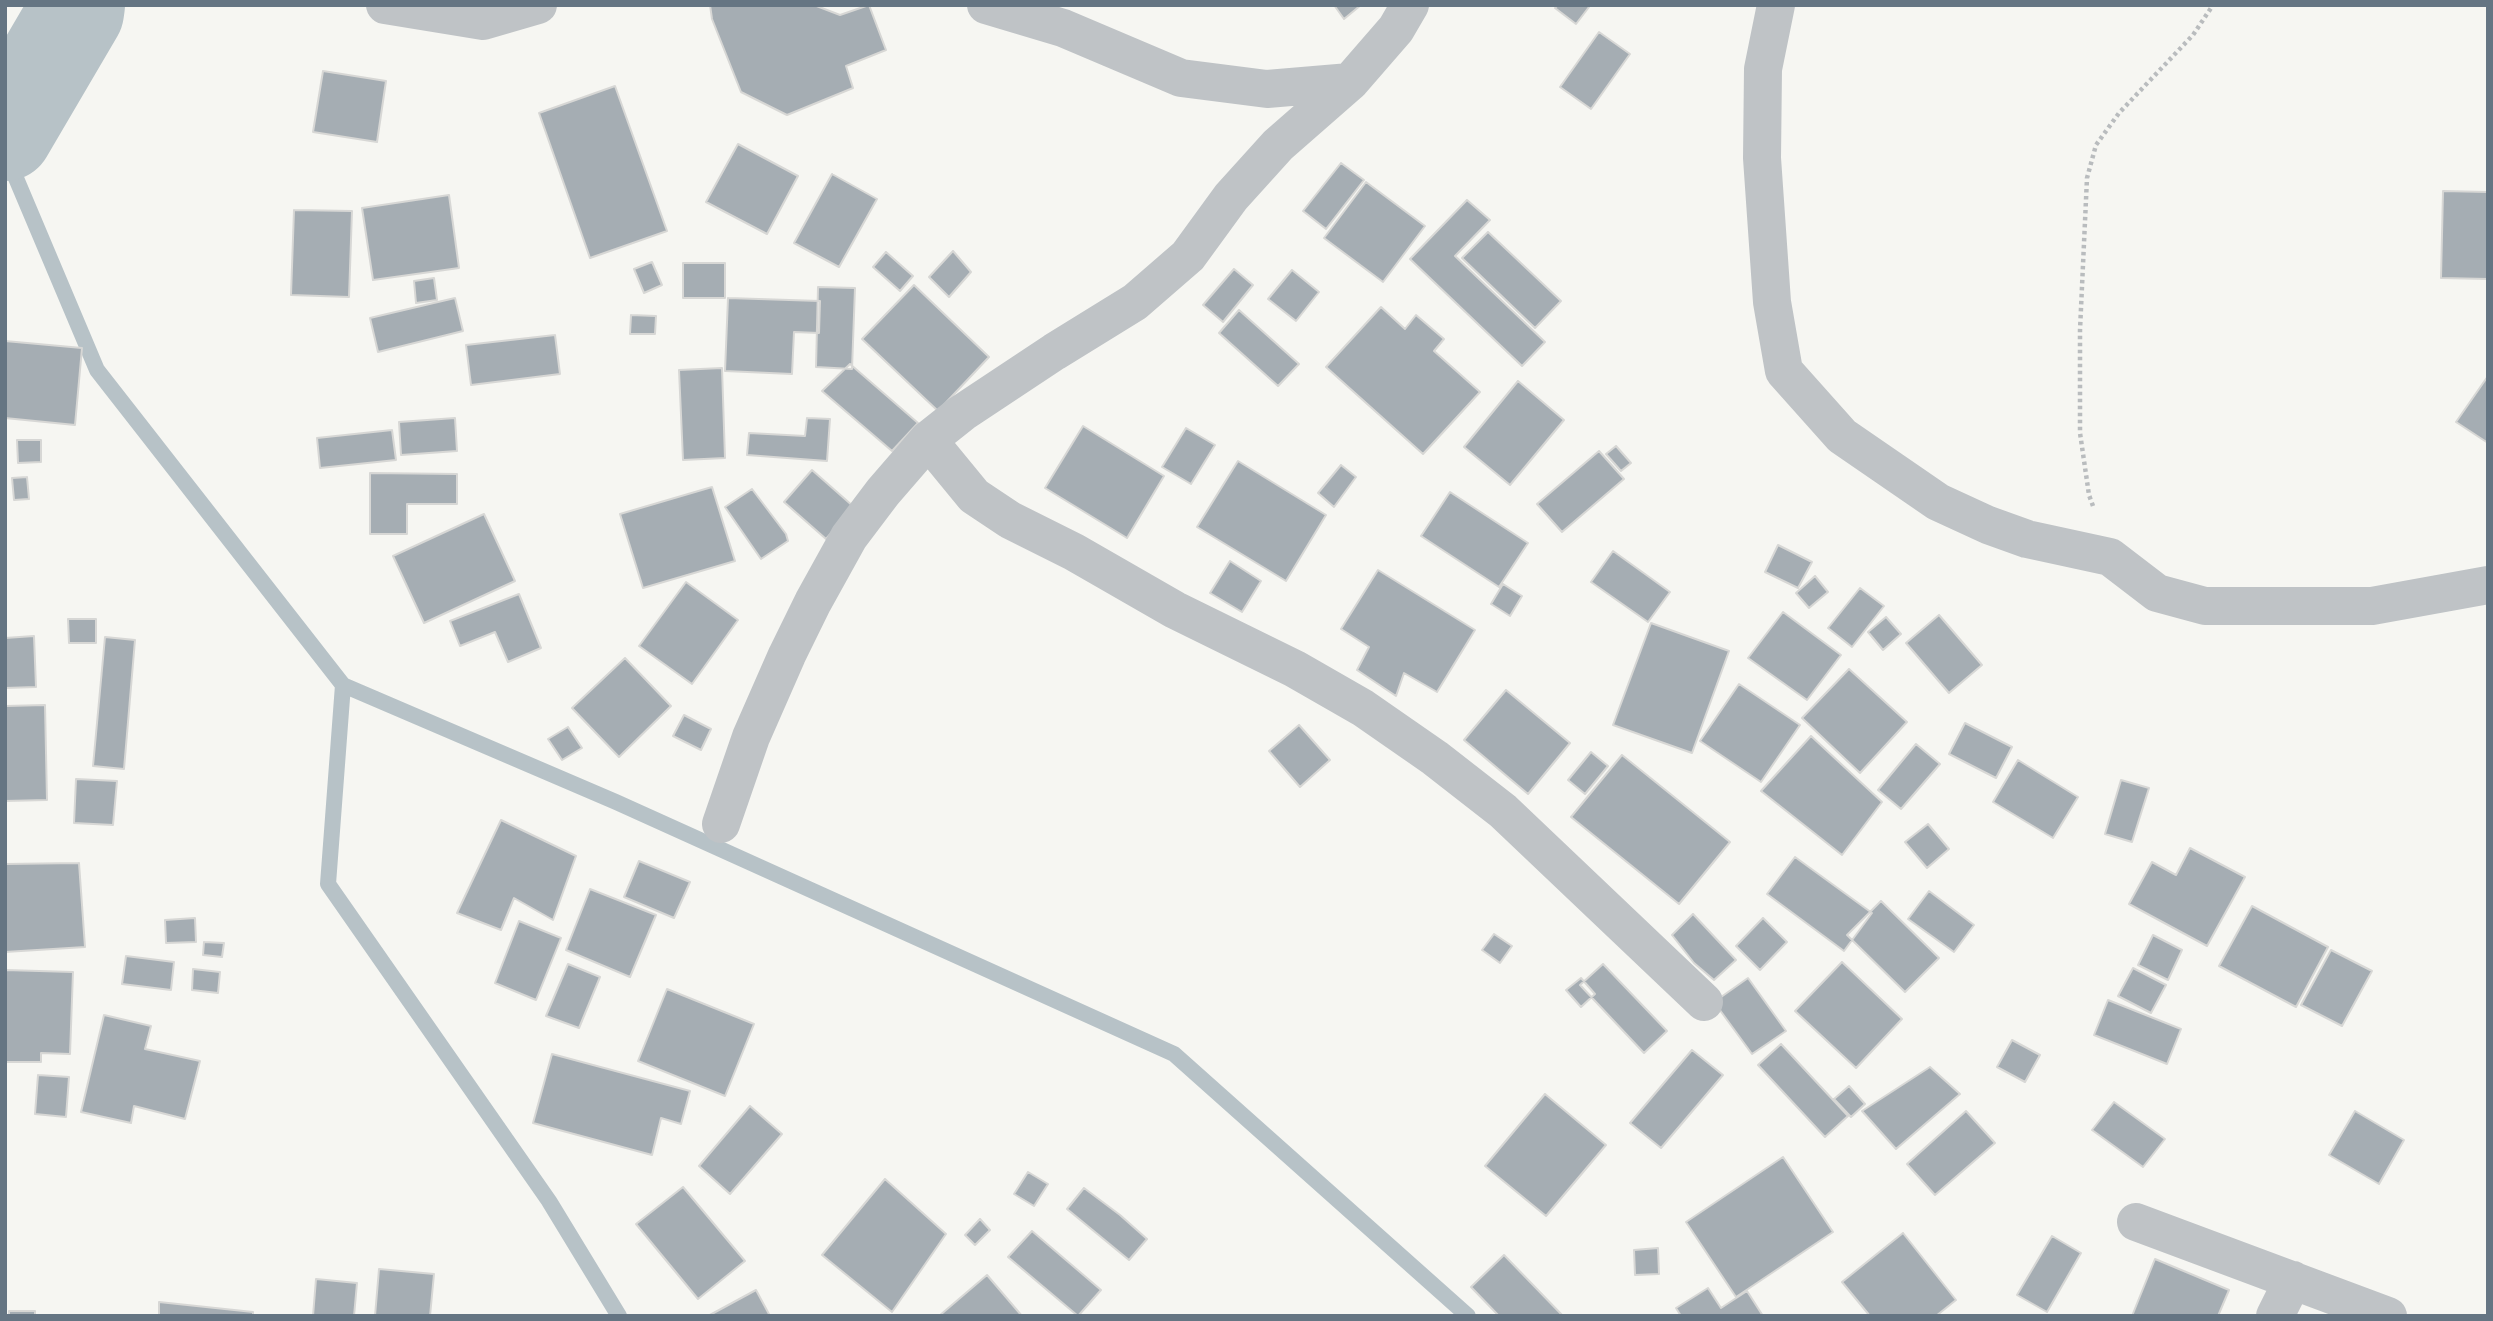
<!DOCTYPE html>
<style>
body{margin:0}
#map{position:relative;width:2493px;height:1321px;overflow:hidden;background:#f6f6f2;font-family:"DM Sans",sans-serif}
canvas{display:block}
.frame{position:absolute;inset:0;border:7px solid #657583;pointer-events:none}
</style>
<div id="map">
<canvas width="2493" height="1321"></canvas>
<div class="frame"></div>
</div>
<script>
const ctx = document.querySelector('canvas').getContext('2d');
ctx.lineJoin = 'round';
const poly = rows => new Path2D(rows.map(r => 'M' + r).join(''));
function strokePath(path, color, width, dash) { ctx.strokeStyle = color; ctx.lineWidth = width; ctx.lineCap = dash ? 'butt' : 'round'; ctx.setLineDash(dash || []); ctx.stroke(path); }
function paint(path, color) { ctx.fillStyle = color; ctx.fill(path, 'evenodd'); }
strokePath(poly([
 [5,152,97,370,343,685,616,802,1174,1054,1468,1316],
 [343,685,328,884,549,1201,619,1316]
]), '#b7c2c7', 16);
strokePath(poly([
 [5,133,76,12,77,5]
]), '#b7c2c7', 96);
const building = poly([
 [710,5,814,5,840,15,869,5,886,50,846,66,853,88,787,115,741,92,712,19,710,5],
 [1334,5,1361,5,1344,19,1334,5],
 [1558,5,1586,5,1589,7,1576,24,1555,8,1558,5],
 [1599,32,1630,54,1591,109,1560,87,1599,32],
 [323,71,386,81,377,142,313,132,323,71],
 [615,86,667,231,590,258,539,113,615,86],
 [738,144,798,176,767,234,706,202,738,144],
 [1341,163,1364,180,1326,229,1303,211,1341,163],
 [832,174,877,199,839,267,794,243,832,174],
 [1366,182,1425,226,1383,282,1324,238,1366,182],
 [2443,191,2488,192,2488,279,2441,278,2443,191],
 [449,195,459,268,373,280,362,208,449,195],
 [1467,200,1490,220,1455,256,1545,342,1522,366,1410,259,1467,200],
 [294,210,352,211,349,297,291,295,294,210],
 [1488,232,1561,301,1535,328,1462,258,1488,232],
 [953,251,971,272,949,297,929,277,953,251],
 [886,252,913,276,900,291,873,267,886,252],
 [652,262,662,285,644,293,634,269,652,262],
 [683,263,725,263,725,298,683,298,683,263],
 [1234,269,1253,285,1223,322,1203,305,1234,269],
 [1292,270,1319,292,1296,321,1268,299,1292,270],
 [434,278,437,300,416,303,414,281,434,278],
 [914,285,989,357,938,411,862,339,914,285],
 [818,287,855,288,852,369,816,367,818,287],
 [455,298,463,331,378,352,370,318,455,298],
 [728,298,820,301,819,333,794,332,792,374,725,371,728,298],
 [1381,307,1405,329,1416,315,1444,339,1434,351,1480,392,1423,454,1326,367,1381,307],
 [1239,310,1299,364,1278,386,1219,333,1239,310],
 [631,315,656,316,655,334,630,334,631,315],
 [555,335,560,374,471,385,466,345,555,335],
 [5,341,82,348,75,425,5,418,5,341],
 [850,364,918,423,892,451,822,391,850,364],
 [722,368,725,458,683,460,679,370,722,368],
 [2488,376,2488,443,2456,422,2488,376],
 [1518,381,1564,420,1510,485,1464,447,1518,381],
 [455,418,457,451,401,455,399,422,455,418],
 [807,418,830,419,827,461,747,455,749,433,805,436,807,418],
 [1083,426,1164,476,1127,538,1045,488,1083,426],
 [1186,428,1215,445,1191,484,1162,467,1186,428],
 [392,430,396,460,320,468,317,438,392,430],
 [17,440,41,440,41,462,18,463,17,440],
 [1616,446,1631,463,1621,471,1606,454,1616,446],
 [1599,451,1624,479,1562,532,1537,504,1599,451],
 [1238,461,1326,515,1286,581,1197,527,1238,461],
 [1341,465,1356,477,1334,507,1318,493,1341,465],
 [812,470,854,507,826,539,784,502,812,470],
 [370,473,457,474,457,504,407,504,407,534,370,534,370,473],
 [27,477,29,499,14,500,12,478,27,477],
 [712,487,735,561,643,588,620,514,712,487],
 [752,489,786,534,788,541,761,559,725,507,752,489],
 [1450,492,1528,543,1499,587,1421,536,1450,492],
 [484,514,515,581,424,623,393,556,484,514],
 [1778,545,1812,562,1798,588,1765,572,1778,545],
 [1613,551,1670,592,1648,622,1591,582,1613,551],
 [1230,561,1261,581,1242,612,1210,593,1230,561],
 [1378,570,1475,630,1437,692,1404,673,1396,696,1357,670,1369,647,1341,629,1378,570],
 [1815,576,1828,592,1809,608,1796,593,1815,576],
 [686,582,738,620,692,684,639,646,686,582],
 [1503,584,1522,596,1510,616,1491,604,1503,584],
 [1860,588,1884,606,1852,647,1828,628,1860,588],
 [519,594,541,648,508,662,495,632,460,646,450,621,519,594],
 [1783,612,1841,655,1807,700,1748,658,1783,612],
 [1939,615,1982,665,1949,693,1906,643,1939,615],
 [1886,617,1901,634,1883,650,1868,632,1886,617],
 [68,619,96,619,96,643,69,643,68,619],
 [1651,623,1729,651,1692,753,1613,725,1651,623],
 [34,636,36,687,5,688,5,638,34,636],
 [105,637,135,640,124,769,93,766,105,637],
 [625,658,671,706,619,757,572,708,625,658],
 [1849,669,1907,722,1860,773,1802,718,1849,669],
 [1739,684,1800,725,1761,782,1700,741,1739,684],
 [1506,690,1570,743,1528,794,1464,740,1506,690],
 [45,705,47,800,5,801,6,706,45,705],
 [684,715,711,729,701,750,673,736,684,715],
 [1965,723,2012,747,1996,778,1949,754,1965,723],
 [1299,725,1330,760,1300,787,1269,751,1299,725],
 [568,727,582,748,562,760,548,739,568,727],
 [1811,736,1882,802,1842,855,1761,791,1811,736],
 [1916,744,1940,764,1901,809,1878,790,1916,744],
 [1591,752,1608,766,1585,794,1568,780,1591,752],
 [1622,755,1730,842,1679,904,1571,817,1622,755],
 [2018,760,2078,797,2053,838,1993,802,2018,760],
 [76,779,117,781,113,825,74,823,76,779],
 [2121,780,2149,788,2132,842,2105,834,2121,780],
 [501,820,576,856,553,920,514,898,501,930,457,913,501,820],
 [1928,824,1949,849,1927,868,1905,842,1928,824],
 [2190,848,2245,877,2207,946,2129,904,2152,862,2176,875,2190,848],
 [1795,857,1872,913,1844,951,1767,894,1795,857],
 [639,861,690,882,674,918,624,897,639,861],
 [79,863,85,947,5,952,5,864,79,863],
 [590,889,656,915,630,977,566,950,590,889],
 [1929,891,1974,925,1954,952,1908,919,1929,891],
 [1881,901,1939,958,1905,992,1847,935,1881,901],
 [2252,906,2328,947,2296,1007,2219,966,2252,906],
 [1693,914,1736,960,1714,980,1694,963,1672,935,1693,914],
 [195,918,196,942,166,943,165,920,195,918],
 [1763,918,1787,942,1760,970,1736,946,1763,918],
 [519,921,561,938,536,1000,495,983,519,921],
 [1494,934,1512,946,1500,963,1482,950,1494,934],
 [2153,935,2182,950,2168,980,2138,965,2153,935],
 [204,942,224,943,222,957,203,955,204,942],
 [2331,950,2372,971,2342,1026,2301,1005,2331,950],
 [126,956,174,962,171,990,122,984,126,956],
 [1842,962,1902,1019,1856,1068,1795,1011,1842,962],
 [568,964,600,977,579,1028,546,1016,568,964],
 [1603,964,1667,1031,1644,1053,1580,985,1603,964],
 [2133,968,2166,985,2151,1013,2118,996,2133,968],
 [193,969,220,972,218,993,192,990,193,969],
 [5,970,73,972,70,1054,41,1053,41,1062,5,1062,5,970],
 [1581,978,1595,994,1581,1007,1566,990,1581,978],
 [1748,978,1786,1031,1752,1054,1714,1002,1748,978],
 [667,989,754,1024,725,1096,638,1061,667,989],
 [2108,1000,2181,1029,2167,1064,2094,1035,2108,1000],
 [104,1015,151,1026,145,1049,200,1061,185,1119,134,1106,131,1123,81,1112,104,1015],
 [2012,1040,2040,1055,2025,1082,1997,1067,2012,1040],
 [1781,1044,1848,1116,1825,1137,1758,1065,1781,1044],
 [1692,1050,1723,1075,1661,1148,1630,1123,1692,1050],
 [552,1054,690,1091,681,1124,661,1118,652,1155,533,1123,552,1054],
 [1930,1067,1960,1094,1896,1149,1862,1111,1930,1067],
 [38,1075,69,1077,66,1117,35,1114,38,1075],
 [1849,1086,1865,1104,1851,1117,1834,1099,1849,1086],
 [1545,1094,1606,1145,1546,1216,1485,1166,1545,1094],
 [2114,1102,2165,1139,2143,1167,2092,1130,2114,1102],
 [750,1106,782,1134,730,1194,699,1166,750,1106],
 [1966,1111,1995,1143,1935,1195,1907,1164,1966,1111],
 [2355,1111,2404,1140,2379,1184,2329,1155,2355,1111],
 [1783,1157,1833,1232,1736,1297,1686,1222,1783,1157],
 [1028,1172,1048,1184,1034,1206,1014,1194,1028,1172],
 [885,1179,946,1234,892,1312,822,1255,885,1179],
 [683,1187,745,1261,698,1299,636,1224,683,1187],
 [1084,1188,1120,1215,1147,1239,1129,1260,1067,1209,1084,1188],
 [980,1219,990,1230,975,1245,965,1235,980,1219],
 [1032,1231,1101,1290,1078,1316,1008,1257,1032,1231],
 [1903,1233,1956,1300,1936,1316,1870,1316,1842,1282,1903,1233],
 [2052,1236,2081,1253,2047,1312,2017,1295,2052,1236],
 [1658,1248,1659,1274,1635,1275,1634,1250,1658,1248],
 [1504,1255,1563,1316,1499,1316,1471,1287,1504,1255],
 [2155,1259,2229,1290,2218,1316,2132,1316,2155,1259],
 [379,1269,434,1274,430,1316,375,1316,379,1269],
 [987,1275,1022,1316,939,1316,987,1275],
 [316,1279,357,1283,354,1316,313,1316,316,1279],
 [1708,1288,1721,1308,1747,1291,1763,1316,1681,1316,1676,1308,1708,1288],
 [756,1290,770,1316,708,1316,756,1290],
 [159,1302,253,1312,253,1316,159,1316,159,1302],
 [9,1311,35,1311,35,1316,9,1316,9,1311]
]);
paint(building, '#a5adb3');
strokePath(building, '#d7d7d5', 2);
strokePath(poly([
 [2093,506,2089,495,2080,433,2080,330,2087,178,2096,145,2119,113,2193,35,2213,5]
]), '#b9bcbe', 4.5, [3.5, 3.5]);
strokePath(poly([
 [385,5,483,21,538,5],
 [986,5,1063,28,1181,78,1267,89,1350,82,1396,29,1410,5],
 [1776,5,1763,69,1762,158,1772,302,1784,371,1842,436,1938,502,1988,525,2027,539,2110,557,2157,593,2205,606,2372,606,2488,585],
 [928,440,974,496,1010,520,1074,552,1175,610,1295,669,1363,708,1435,758,1503,811,1704,1002],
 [721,824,751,737,787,655,813,602,849,537,883,492,928,440,962,413,1054,352,1135,302,1188,256,1231,197,1278,145,1350,82],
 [2136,1222,2388,1316],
 [2275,1316,2293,1280]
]), '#bfc3c6', 38);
</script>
